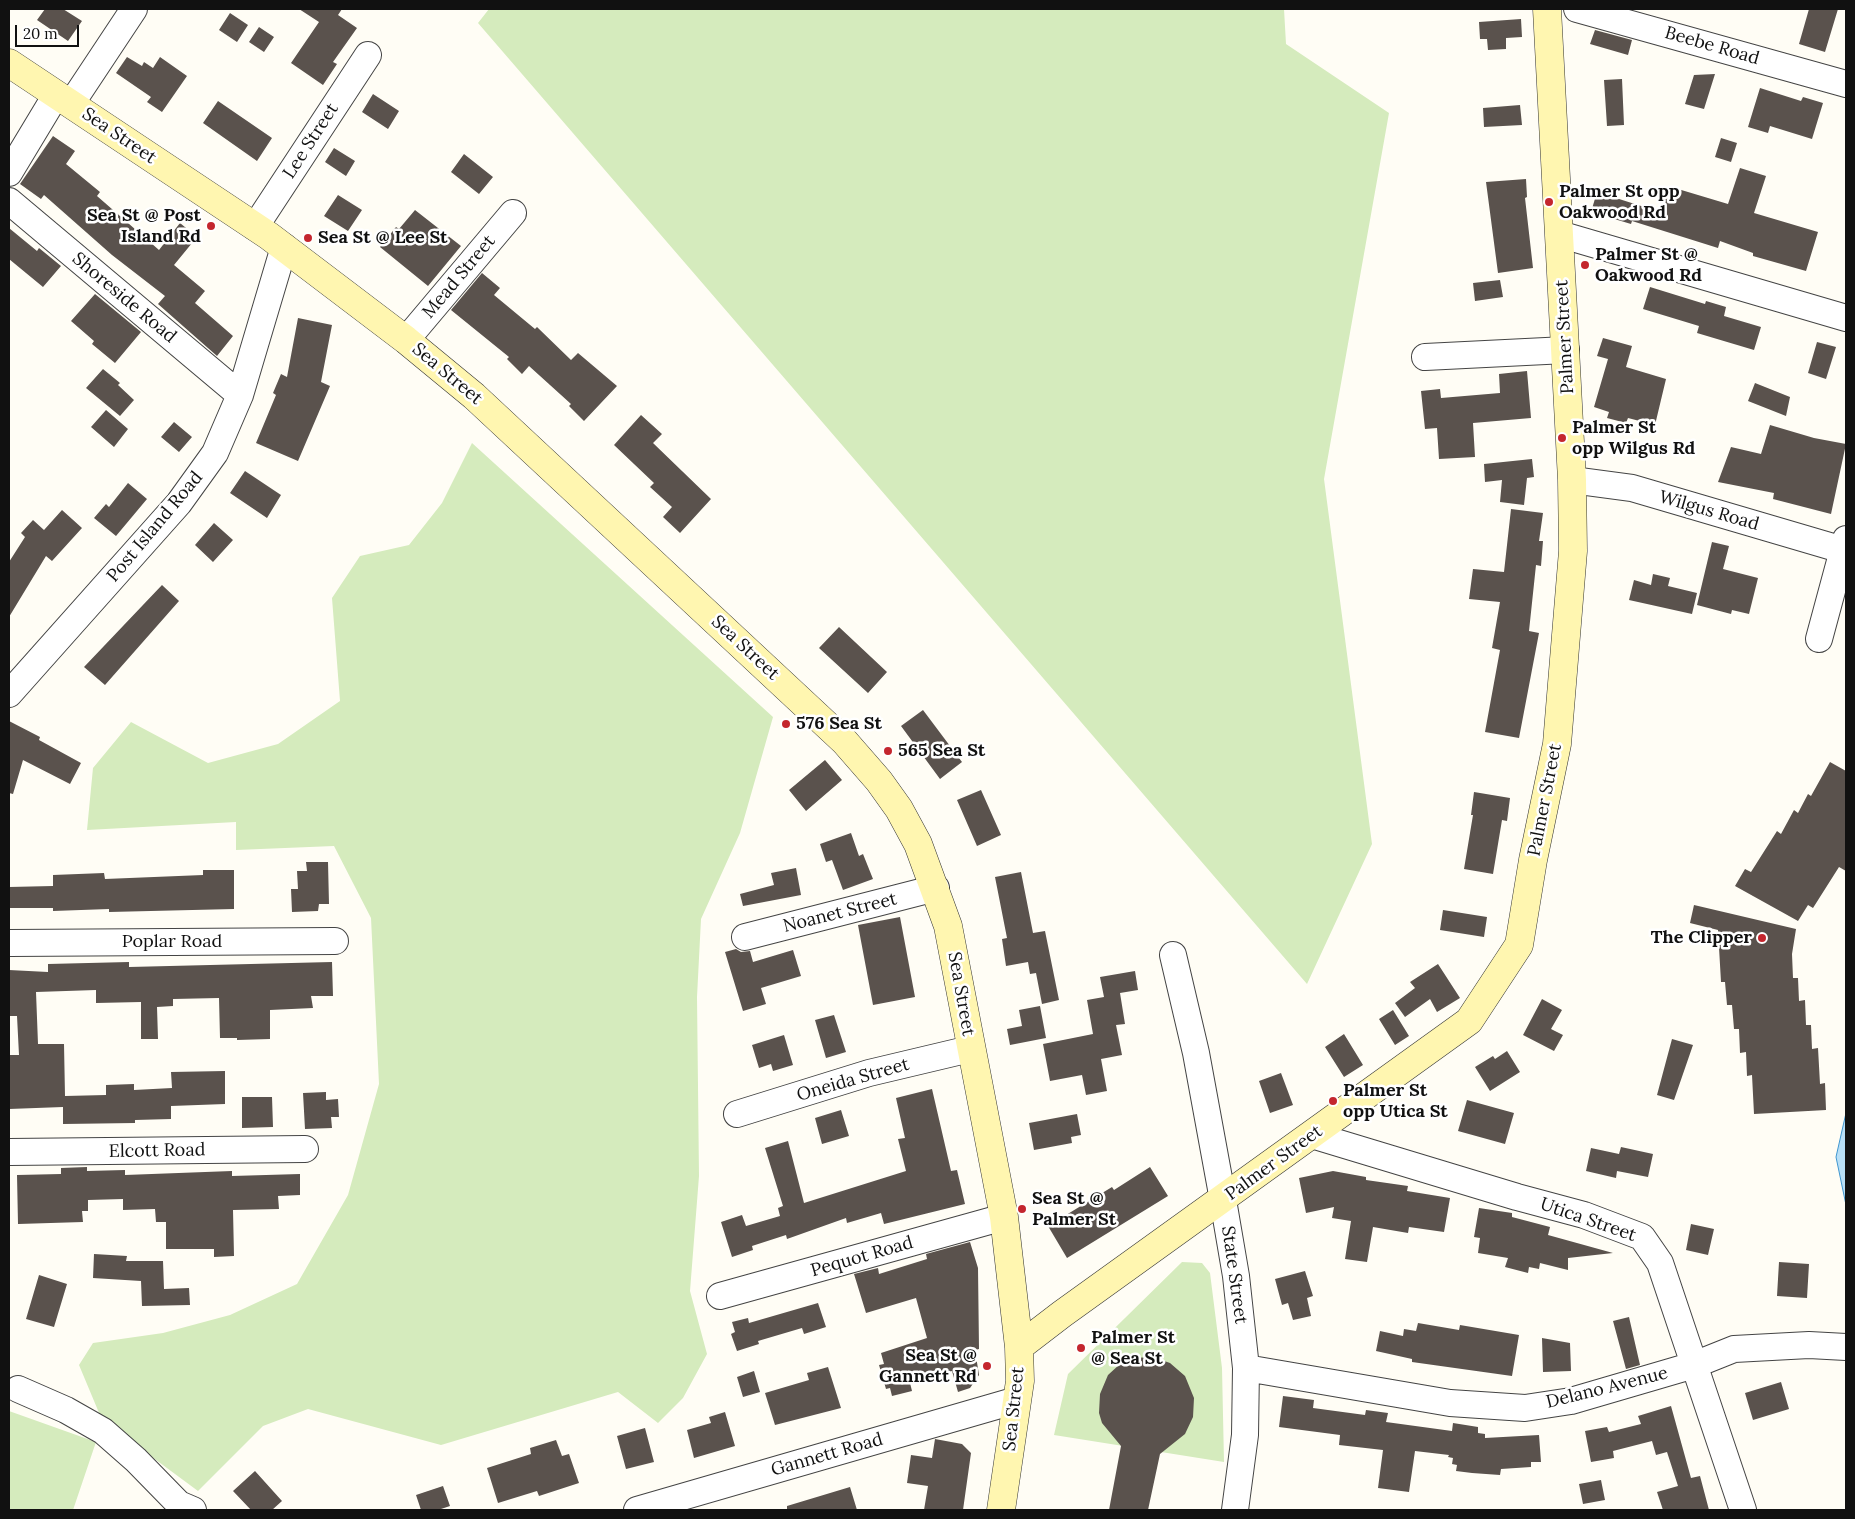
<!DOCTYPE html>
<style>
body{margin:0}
#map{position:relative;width:1855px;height:1519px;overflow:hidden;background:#fffdf5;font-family:Lora,serif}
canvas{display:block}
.frame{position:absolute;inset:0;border:10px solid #111;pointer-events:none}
.scale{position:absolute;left:15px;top:25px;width:64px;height:22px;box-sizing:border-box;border:2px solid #111;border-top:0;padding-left:6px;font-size:15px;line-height:18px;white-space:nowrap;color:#111;-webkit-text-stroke:4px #fff;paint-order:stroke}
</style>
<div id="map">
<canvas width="1855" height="1519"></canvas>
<div class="frame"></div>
<div class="scale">20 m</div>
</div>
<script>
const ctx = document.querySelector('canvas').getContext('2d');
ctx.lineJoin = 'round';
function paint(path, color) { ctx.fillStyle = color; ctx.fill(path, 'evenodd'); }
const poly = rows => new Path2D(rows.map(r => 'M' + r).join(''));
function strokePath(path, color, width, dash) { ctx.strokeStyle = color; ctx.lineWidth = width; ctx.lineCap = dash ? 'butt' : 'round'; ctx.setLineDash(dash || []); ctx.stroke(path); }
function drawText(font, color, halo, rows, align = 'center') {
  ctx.font = font + ' Lora,serif'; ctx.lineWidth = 5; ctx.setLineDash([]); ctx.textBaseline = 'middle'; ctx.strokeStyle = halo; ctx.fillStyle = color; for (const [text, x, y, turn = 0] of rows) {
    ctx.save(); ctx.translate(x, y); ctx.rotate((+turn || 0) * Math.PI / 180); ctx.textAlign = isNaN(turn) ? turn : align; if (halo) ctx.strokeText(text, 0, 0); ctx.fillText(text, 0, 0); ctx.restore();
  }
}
paint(poly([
 [489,9,1284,9,1286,44,1389,113,1324,479,1372,844,1307,984,478,23],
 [472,443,773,717,740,833,701,919,697,997,699,1176,690,1291,707,1354,683,1398,658,1423,618,1392,441,1445,308,1409,263,1426,198,1491,102,1420,79,1365,93,1343,163,1333,230,1315,297,1284,348,1195,379,1084,371,918,334,846,236,850,236,822,87,830,93,768,131,722,208,763,278,744,340,701,332,598,360,556,409,545,442,503],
 [1182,1262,1202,1263,1210,1273,1222,1368,1224,1462,1054,1435,1068,1374],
 [9,1411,96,1442,73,1510,9,1510]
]), '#d5ebbd');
const water = poly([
 [1846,1113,1846,1205,1836,1157,1846,1113]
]);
paint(water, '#b9e0f7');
strokePath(water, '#3f96cf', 1);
paint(poly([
 [45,9,63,9,82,21,68,41,37,20],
 [299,9,342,9,338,15,357,28,333,62,337,64,323,85,291,63,319,22],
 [1809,9,1838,9,1825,52,1799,44],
 [230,13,248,25,237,42,219,30],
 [1521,19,1522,37,1506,38,1506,49,1488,50,1487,39,1480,39,1479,22],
 [259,27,274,37,264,52,249,42],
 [1595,30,1632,40,1628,55,1590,44],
 [127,57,142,66,144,62,153,68,160,57,187,76,162,112,147,102,151,97,116,73],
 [1715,74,1704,109,1685,104,1694,75],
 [1622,79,1624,125,1607,126,1604,80],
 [1760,88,1801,101,1803,97,1823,103,1812,139,1770,126,1768,133,1748,127],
 [373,94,399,111,388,129,362,112],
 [218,101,272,138,257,161,203,123],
 [1520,105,1522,125,1484,127,1483,108],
 [53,136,75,151,66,164,100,192,97,196,159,250,180,223,197,237,174,265,205,291,195,303,233,336,217,356,158,304,165,296,112,255,44,195,41,199,20,184],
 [1721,138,1737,143,1731,162,1715,157],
 [334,148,355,161,346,176,325,162],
 [464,154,493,177,479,194,451,172],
 [1740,168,1766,176,1754,213,1818,232,1806,271,1753,256,1753,253,1720,241,1718,248,1632,221,1631,224,1591,212,1597,192,1660,212,1668,186,1728,204],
 [1526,179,1527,197,1525,198,1533,268,1498,273,1486,182],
 [338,195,362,210,348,231,324,216],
 [415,210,461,246,428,286,380,247,396,227,399,229],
 [9,228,37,251,39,248,61,266,43,287,9,259],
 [482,273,500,288,494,295,535,329,537,327,571,360,578,353,617,386,584,421,569,406,571,404,529,366,522,374,507,359,509,357,451,310],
 [1500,280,1503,297,1475,301,1473,283],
 [1650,287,1705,304,1706,301,1726,307,1724,316,1761,327,1754,350,1697,333,1699,326,1643,309],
 [95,294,141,332,115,363,92,344,94,341,71,321],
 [298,318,332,325,321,382,330,386,298,461,256,443,276,395,273,393,281,374,287,377],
 [1603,338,1632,346,1626,367,1666,379,1655,425,1628,418,1626,423,1607,418,1609,412,1594,407,1608,359,1597,356],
 [1817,342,1836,347,1826,379,1808,373],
 [103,369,120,383,118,385,134,400,120,416,86,388],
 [1527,371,1531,418,1473,423,1475,457,1439,459,1437,428,1425,429,1421,391,1440,389,1441,398,1500,393,1499,374],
 [1755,383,1790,397,1786,416,1748,401],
 [106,410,128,429,114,447,91,427],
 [641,415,662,434,653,443,711,499,680,533,663,517,672,507,650,487,654,483,614,445],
 [174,422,192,437,179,452,161,437],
 [1770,425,1814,438,1846,444,1831,514,1773,499,1774,493,1718,482,1731,447,1761,454],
 [1532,459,1534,477,1527,478,1524,505,1500,502,1502,480,1485,482,1484,464],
 [245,471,281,495,267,518,230,493],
 [128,483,147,499,116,536,94,518,106,504,109,507],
 [1511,509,1543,513,1539,541,1543,541,1541,566,1536,565,1529,631,1539,633,1519,738,1485,732,1500,650,1492,648,1500,602,1469,599,1473,569,1504,572],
 [62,510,82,528,52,561,46,556,9,617,9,562,25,537,21,533,33,520,44,530],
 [214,523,233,540,213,562,195,545],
 [1712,542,1729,546,1723,569,1758,578,1749,614,1732,610,1731,614,1697,605],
 [1653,574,1670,578,1668,586,1697,593,1692,614,1629,600,1634,580,1651,585],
 [162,585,179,601,105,685,84,667],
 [839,627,887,672,868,693,819,648],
 [923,710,962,762,940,779,901,726],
 [9,721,40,737,39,740,81,763,70,784,23,760,13,794,9,793],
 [825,760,842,780,806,811,789,790],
 [1830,762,1846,771,1846,871,1839,867,1813,908,1808,905,1798,921,1735,886,1745,869,1751,872,1777,831,1781,834,1794,810,1798,813,1808,794,1811,796],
 [981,790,1001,835,977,846,957,800],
 [1474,792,1510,798,1507,821,1502,820,1493,874,1464,869,1473,815,1471,815],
 [851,833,859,856,863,854,873,879,843,890,832,860,826,862,820,844],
 [306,862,328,862,329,904,319,904,318,911,292,912,291,889,298,889,297,871,307,871],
 [796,868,801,895,743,906,740,894,774,885,771,873],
 [203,870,234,870,234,909,109,912,109,909,53,911,53,908,9,908,9,887,53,886,53,875,104,873,105,879,203,875],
 [1021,872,1033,933,1045,931,1059,1000,1042,1004,1036,973,1030,974,1028,962,1006,966,1002,939,1007,938,995,877],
 [1694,905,1796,929,1792,954,1793,978,1798,978,1799,1001,1805,1000,1806,1025,1811,1025,1812,1049,1818,1048,1820,1084,1825,1083,1826,1110,1754,1114,1752,1075,1747,1076,1746,1052,1740,1053,1739,1029,1734,1029,1732,1005,1727,1005,1725,982,1721,982,1718,930,1690,923],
 [1443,910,1487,917,1484,937,1440,930],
 [900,917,915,997,873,1005,858,925],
 [736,949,741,952,750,951,753,962,793,950,801,976,761,988,766,1004,743,1011,725,952],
 [129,962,129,967,332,962,333,996,311,996,313,1008,270,1010,270,1039,237,1040,237,1038,220,1038,219,998,173,999,173,1006,157,1007,158,1039,141,1039,141,1002,96,1003,96,990,36,992,38,1044,64,1044,65,1096,106,1095,106,1085,134,1084,134,1090,172,1088,171,1072,225,1071,225,1104,171,1106,171,1119,135,1120,135,1123,63,1124,63,1107,9,1109,9,1055,19,1055,17,1016,9,1016,9,970,48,972,48,964],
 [1438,964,1460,998,1437,1012,1430,999,1405,1017,1395,1003,1415,988,1410,982],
 [1135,971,1138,990,1120,993,1125,1024,1116,1025,1122,1055,1101,1059,1107,1091,1086,1095,1082,1075,1050,1081,1043,1044,1093,1034,1087,1000,1104,997,1100,977],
 [1542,999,1562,1010,1551,1029,1563,1035,1554,1051,1523,1035],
 [1040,1006,1046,1038,1010,1045,1007,1029,1022,1026,1019,1010],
 [1393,1010,1409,1036,1395,1045,1379,1019],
 [834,1015,846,1052,826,1058,815,1020],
 [1344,1034,1363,1065,1344,1077,1325,1047],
 [784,1035,793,1065,773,1071,771,1064,759,1068,752,1045],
 [1672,1039,1693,1045,1674,1100,1657,1095],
 [1507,1051,1520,1072,1490,1091,1475,1067,1493,1056,1495,1059],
 [1281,1073,1293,1105,1270,1113,1259,1081],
 [932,1089,951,1171,957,1170,965,1204,884,1224,881,1213,847,1223,846,1218,787,1239,786,1235,752,1246,753,1250,732,1257,721,1222,742,1215,746,1226,780,1216,778,1208,783,1206,765,1148,788,1141,804,1203,906,1171,898,1139,905,1138,896,1098],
 [326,1092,326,1100,338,1099,339,1117,331,1117,332,1128,305,1129,303,1093],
 [242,1097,272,1097,273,1127,242,1128],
 [1467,1100,1514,1113,1505,1144,1458,1131],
 [841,1110,849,1136,822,1144,815,1118],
 [1077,1114,1081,1135,1071,1137,1072,1143,1034,1150,1029,1123],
 [1621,1147,1653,1154,1648,1177,1617,1171,1616,1178,1586,1171,1591,1148,1619,1154],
 [87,1167,87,1171,125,1170,125,1175,232,1171,232,1176,300,1174,300,1195,278,1196,279,1209,233,1210,234,1256,214,1257,214,1249,166,1249,166,1222,156,1222,155,1209,123,1210,123,1199,88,1200,88,1211,82,1211,83,1222,18,1224,17,1175,61,1174,61,1168],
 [1150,1167,1168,1196,1067,1258,1048,1226,1112,1187,1114,1190],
 [1333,1171,1366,1177,1366,1180,1408,1186,1407,1191,1450,1198,1444,1232,1409,1227,1408,1233,1373,1227,1367,1262,1345,1259,1351,1221,1332,1218,1334,1207,1306,1213,1299,1178],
 [1479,1208,1512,1213,1512,1217,1550,1227,1548,1235,1613,1253,1568,1258,1568,1270,1540,1263,1539,1269,1529,1267,1528,1273,1505,1267,1508,1258,1478,1253,1480,1238,1474,1237],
 [1691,1224,1714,1229,1708,1255,1686,1250],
 [970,1242,978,1268,979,1349,975,1350,979,1375,970,1388,958,1392,952,1371,910,1383,912,1391,892,1396,890,1388,886,1389,879,1365,884,1364,881,1353,927,1338,916,1298,866,1313,854,1274,878,1268,879,1274,927,1259,926,1254],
 [94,1254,127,1256,126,1261,163,1261,164,1289,189,1288,190,1305,142,1306,141,1281,93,1278],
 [1779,1262,1809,1264,1807,1298,1777,1296],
 [1305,1271,1313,1296,1307,1298,1311,1316,1293,1320,1288,1303,1282,1305,1275,1279],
 [39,1275,67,1284,54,1327,26,1319],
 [818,1303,826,1327,804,1334,802,1328,758,1341,759,1344,737,1351,731,1334,735,1332,732,1322,748,1318,749,1323],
 [1629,1317,1640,1365,1626,1369,1613,1321],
 [1418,1323,1459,1330,1460,1325,1519,1335,1512,1376,1412,1362,1412,1359,1376,1351,1380,1331,1403,1336,1404,1329,1416,1331],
 [1542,1338,1570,1343,1571,1371,1543,1372],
 [1153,1357,1170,1363,1185,1376,1194,1398,1193,1417,1185,1434,1160,1454,1148,1510,1109,1510,1121,1446,1102,1423,1099,1413,1100,1394,1108,1375,1120,1364,1134,1358],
 [828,1367,841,1408,775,1425,765,1393,809,1380,807,1373],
 [754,1371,760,1392,743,1397,737,1377],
 [1781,1382,1789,1409,1753,1420,1745,1393],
 [1283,1396,1314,1400,1313,1408,1365,1415,1366,1410,1388,1413,1386,1422,1452,1431,1453,1423,1478,1427,1478,1433,1485,1434,1485,1438,1539,1435,1541,1462,1531,1462,1531,1467,1501,1469,1500,1475,1472,1473,1456,1471,1457,1465,1452,1464,1453,1458,1448,1457,1449,1455,1415,1451,1409,1492,1378,1488,1383,1450,1339,1445,1340,1435,1279,1427],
 [1671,1406,1691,1478,1700,1476,1709,1510,1663,1510,1657,1492,1678,1486,1667,1452,1656,1455,1652,1441,1613,1451,1614,1458,1591,1462,1585,1431,1607,1427,1609,1432,1641,1424,1638,1416],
 [725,1412,735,1446,694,1458,687,1430,711,1423,709,1417],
 [645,1428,654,1462,626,1469,617,1436],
 [935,1439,962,1444,971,1453,963,1510,924,1510,928,1486,907,1483,911,1455,932,1458],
 [556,1440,562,1456,569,1454,579,1483,539,1496,537,1491,498,1503,487,1468,531,1454,530,1448],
 [255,1471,282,1501,272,1510,251,1510,233,1491],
 [1601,1480,1605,1500,1583,1504,1579,1484],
 [443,1486,450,1506,438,1510,421,1510,416,1495],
 [850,1487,857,1510,787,1510,787,1506]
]), '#5a524d');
const street = poly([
 [1577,9,1846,84],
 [71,104,134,9],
 [9,173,56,95],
 [9,201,240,395],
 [255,227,368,55],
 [1559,234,1846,318],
 [406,340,513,213],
 [1425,357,1566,350],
 [1572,480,1632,488,1843,550],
 [1819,639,1846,539],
 [9,694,179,503,215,453,240,395,284,247],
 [745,937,936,888],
 [9,943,335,941],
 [1173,955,1196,1053,1223,1200,1236,1276,1246,1368,1245,1435,1235,1510],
 [737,1114,869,1073,970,1049],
 [1312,1135,1517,1197,1584,1215,1642,1237,1660,1263,1743,1510],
 [9,1152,305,1149],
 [720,1296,1004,1217],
 [1246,1368,1450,1403,1525,1408,1571,1401,1694,1365,1734,1349,1809,1345,1846,1347],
 [18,1389,66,1410,103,1431,136,1460,179,1504,193,1510],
 [637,1510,1017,1400]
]);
const secondary = poly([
 [9,63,269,236,406,340,474,396,845,742,879,781,899,809,918,844,948,926,1004,1217,1019,1347,1020,1381,1001,1510],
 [1019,1347,1062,1314,1469,1021,1519,945,1533,860,1557,744,1573,551,1572,480,1547,9]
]);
strokePath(street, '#444', 28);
strokePath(secondary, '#333', 29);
strokePath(street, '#fff', 26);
strokePath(secondary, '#fff6b0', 28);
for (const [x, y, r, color] of [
 [1549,202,5,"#c4262e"],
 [211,226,5,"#c4262e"],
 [308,238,5,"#c4262e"],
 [1585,265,5,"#c4262e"],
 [1562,438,5,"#c4262e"],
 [786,724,5,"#c4262e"],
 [888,751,5,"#c4262e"],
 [1762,938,5,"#c4262e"],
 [1333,1101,5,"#c4262e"],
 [1022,1209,5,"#c4262e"],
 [1081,1348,5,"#c4262e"],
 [987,1366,5,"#c4262e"]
]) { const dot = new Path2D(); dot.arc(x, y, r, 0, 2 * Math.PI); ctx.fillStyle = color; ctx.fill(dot); strokePath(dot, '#fff', 2); }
drawText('18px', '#111', '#fff', [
 ["Beebe Road",1712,46,16],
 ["Sea Street",119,136,34],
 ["Lee Street",311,141,-57],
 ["Mead Street",459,277,-50],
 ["Shoreside Road",124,298,40],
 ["Palmer Street",1565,337,-93],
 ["Sea Street",447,374,40],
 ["Wilgus Road",1709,511,16],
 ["Post Island Road",155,527,-50],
 ["Sea Street",745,648,43],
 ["Palmer Street",1545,800,-79],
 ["Noanet Street",840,913,-14],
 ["Poplar Road",172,942],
 ["Sea Street",961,994,80],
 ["Oneida Street",853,1080,-16],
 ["Elcott Road",157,1151,-1],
 ["Palmer Street",1274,1163,-36],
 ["Utica Street",1588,1220,19],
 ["Pequot Road",862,1257,-16],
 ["State Street",1234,1275,82],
 ["Delano Avenue",1607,1388,-14],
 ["Sea Street",1014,1409,-84],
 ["Gannett Road",827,1455,-16]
]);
drawText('bold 18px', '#111', '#fff', [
 ["Palmer St opp",1559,192],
 ["Oakwood Rd",1559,213],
 ["Sea St @ Post",201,216,"right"],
 ["Island Rd",201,237,"right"],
 ["Sea St @ Lee St",318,238],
 ["Palmer St @",1595,255],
 ["Oakwood Rd",1595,276],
 ["Palmer St",1572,428],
 ["opp Wilgus Rd",1572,449],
 ["576 Sea St",796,724],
 ["565 Sea St",898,751],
 ["The Clipper",1752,938,"right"],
 ["Palmer St",1343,1091],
 ["opp Utica St",1343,1112],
 ["Sea St @",1032,1199],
 ["Palmer St",1032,1220],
 ["Palmer St",1091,1338],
 ["@ Sea St",1091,1359],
 ["Sea St @",977,1356,"right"],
 ["Gannett Rd",977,1377,"right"]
], 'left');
</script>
